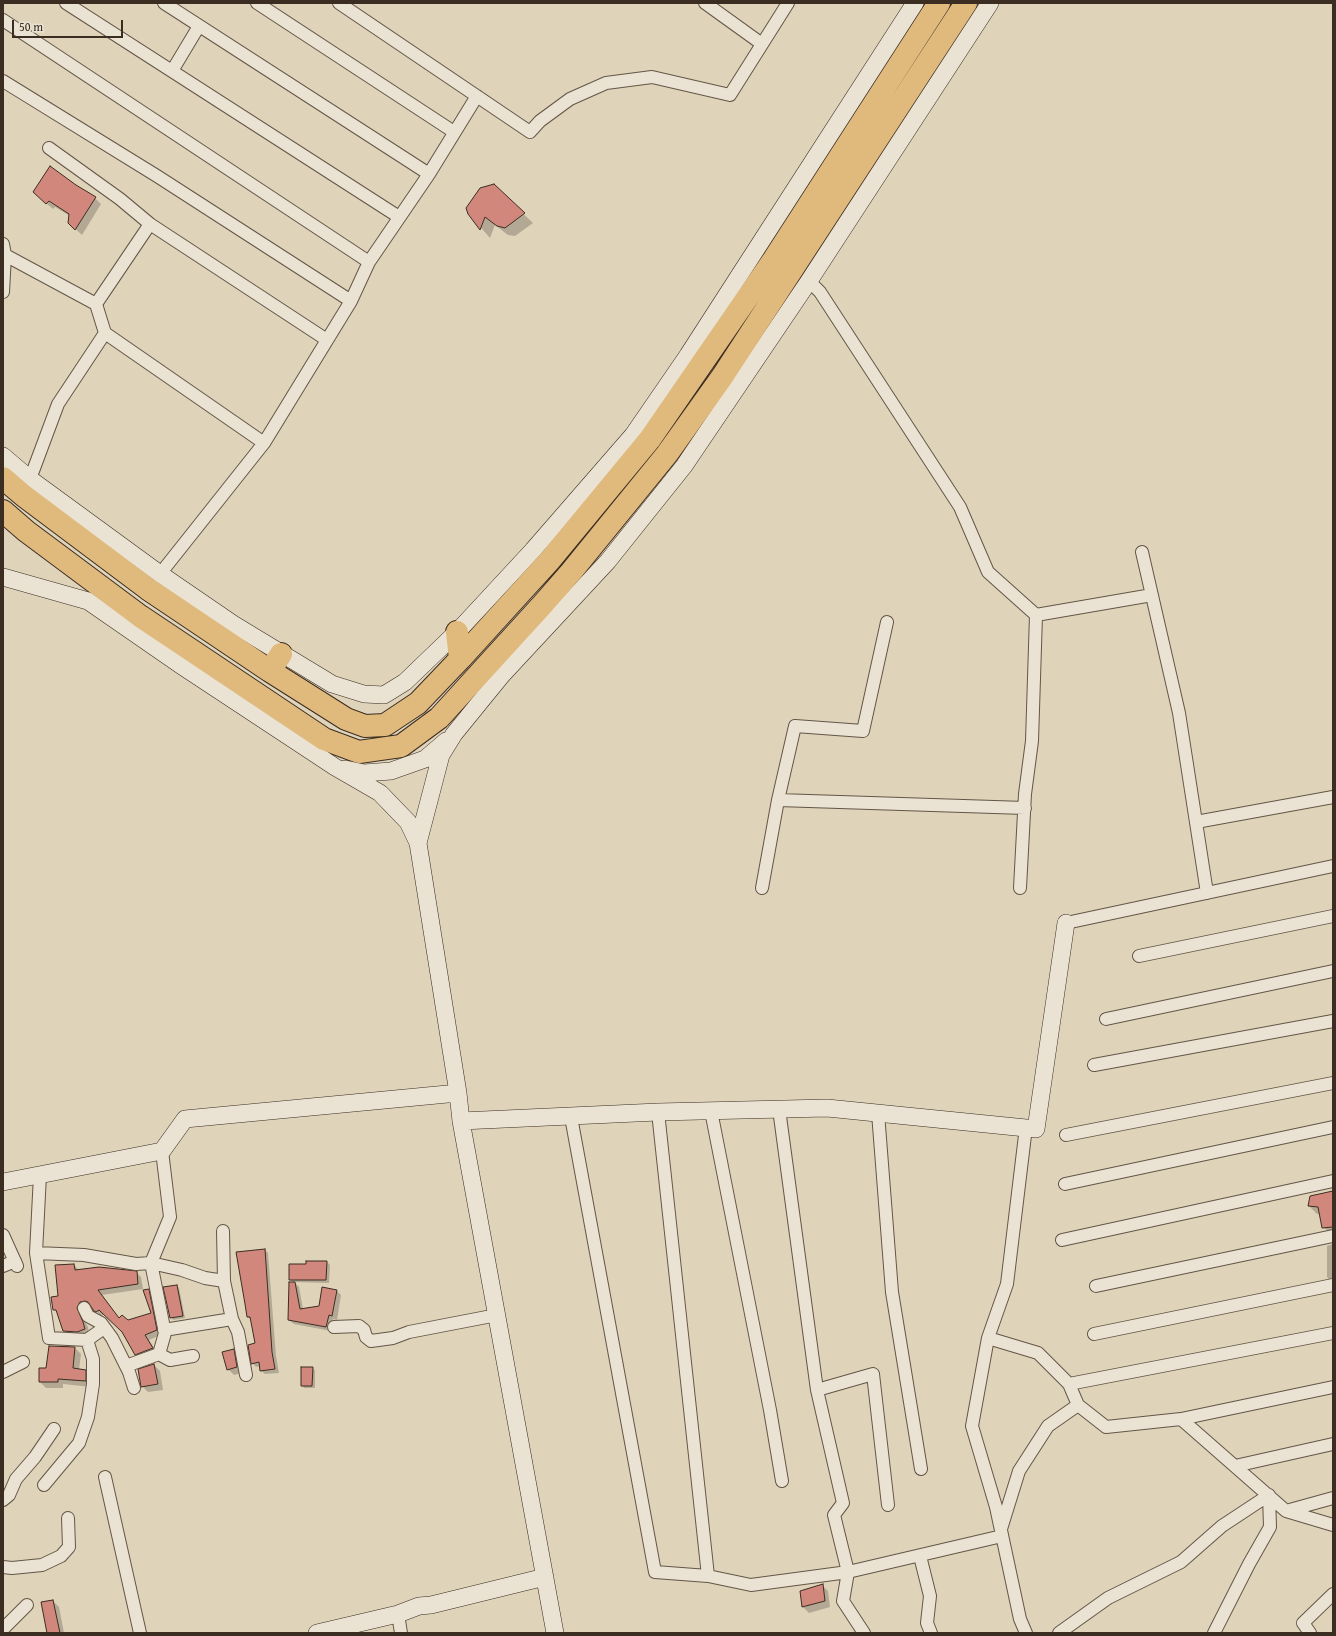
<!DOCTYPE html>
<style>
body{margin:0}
#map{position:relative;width:1336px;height:1636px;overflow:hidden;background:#dfd3ba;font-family:"Gentium Book Plus",serif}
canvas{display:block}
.frame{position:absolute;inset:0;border:4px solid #3b2d21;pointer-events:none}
.scale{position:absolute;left:12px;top:20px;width:111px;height:18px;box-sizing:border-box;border:2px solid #3b2d21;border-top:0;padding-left:5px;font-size:12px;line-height:14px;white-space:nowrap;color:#3b2d21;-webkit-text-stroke:3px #eae2d2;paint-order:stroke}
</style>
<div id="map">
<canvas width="1336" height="1636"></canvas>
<div class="frame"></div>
<div class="scale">50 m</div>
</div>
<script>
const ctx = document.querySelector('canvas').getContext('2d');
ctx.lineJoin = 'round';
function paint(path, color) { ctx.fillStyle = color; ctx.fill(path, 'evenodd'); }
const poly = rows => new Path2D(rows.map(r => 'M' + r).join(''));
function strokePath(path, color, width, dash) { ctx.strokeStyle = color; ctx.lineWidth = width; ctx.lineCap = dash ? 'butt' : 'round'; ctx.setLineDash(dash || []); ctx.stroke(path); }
paint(poly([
 [493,185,533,223,515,236,508,235,495,225,490,238,469,214],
 [75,186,95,198,101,204,82,235,69,223,70,216,55,207,53,209,40,198],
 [1333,1192,1333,1235,1323,1227,1321,1214,1317,1214,1309,1206],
 [1333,1244,1333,1284,1327,1277,1327,1246],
 [265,1250,268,1253,276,1356,279,1373,265,1374,261,1371,261,1366,256,1367,252,1363,257,1344,251,1320,248,1317],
 [327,1262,330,1265,329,1283,294,1282,299,1287,303,1309,320,1306,337,1291,341,1295,337,1320,333,1319,331,1331,294,1324,289,1320,293,1283,290,1280,307,1265],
 [74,1265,79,1270,136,1272,141,1277,143,1289,102,1295,120,1319,128,1322,152,1313,148,1290,153,1295,161,1335,149,1340,157,1353,141,1359,136,1354,123,1332,104,1314,102,1316,100,1315,90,1305,83,1308,81,1314,88,1327,89,1334,69,1336,64,1331,59,1314,54,1309],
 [177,1286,179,1288,185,1318,173,1320,171,1317],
 [75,1348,81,1354,79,1370,85,1371,91,1377,91,1387,63,1384,63,1388,46,1388,40,1382,47,1369],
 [233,1350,239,1356,242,1373,234,1375,228,1369],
 [154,1365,160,1371,163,1390,148,1392,142,1386,139,1370],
 [313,1368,315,1371,315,1388,304,1388,302,1385],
 [822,1585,828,1591,830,1607,809,1613,803,1607],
 [53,1601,59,1607,64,1633,48,1633]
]), '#0003');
const building = poly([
 [50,166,76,185,96,197,75,230,68,223,69,214,49,201,46,204,33,192,50,166],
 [494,184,525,213,505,228,497,226,485,217,480,230,468,214,466,208,480,188,494,184],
 [1333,1191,1333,1227,1322,1228,1318,1207,1308,1206,1310,1196,1333,1191],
 [265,1249,272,1352,275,1369,260,1371,259,1362,251,1364,248,1345,255,1343,250,1317,247,1317,245,1304,236,1252,265,1249],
 [306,1261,327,1261,326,1280,289,1280,289,1264,306,1264,306,1261],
 [74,1264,75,1270,99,1267,137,1271,138,1284,98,1290,119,1318,122,1315,128,1320,151,1313,143,1290,149,1289,157,1330,145,1335,153,1348,135,1355,122,1332,99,1310,96,1312,94,1311,88,1302,85,1301,80,1302,77,1308,83,1322,85,1329,77,1332,63,1331,56,1310,53,1310,51,1297,58,1296,55,1265,74,1264],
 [289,1282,295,1282,300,1309,319,1306,322,1287,337,1290,332,1316,329,1315,326,1327,288,1320,289,1282],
 [177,1285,183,1316,170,1318,163,1287,177,1285],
 [49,1346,75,1347,73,1368,86,1370,86,1381,58,1379,58,1382,39,1382,39,1368,46,1368,49,1346],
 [234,1349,237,1367,227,1370,222,1352,234,1349],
 [154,1364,158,1384,141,1387,138,1369,154,1364],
 [301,1367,313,1367,312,1386,301,1386,301,1367],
 [823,1584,825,1601,802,1607,800,1591,823,1584],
 [53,1600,60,1633,47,1633,41,1602,53,1600]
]);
paint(building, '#d2877d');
strokePath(building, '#3b2d21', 1);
const street = poly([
 [66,3,399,217],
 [164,3,429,174],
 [257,3,454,132],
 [339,3,530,132,540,121,570,99,606,83,652,77,730,95,788,3],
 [705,3,762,44],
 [3,20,369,262],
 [172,71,199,26],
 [3,81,157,176,351,301],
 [49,148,120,199,150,224],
 [3,244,5,255,3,292],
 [5,255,96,304,105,333],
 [809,281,820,292,960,507,988,572,1036,615],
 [96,304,150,224,327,340],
 [264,443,351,301,369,262,429,174,477,96],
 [30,479,58,404,105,333,264,443,160,574],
 [1142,552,1179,713,1207,893],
 [778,800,795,726,863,731,887,622],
 [1196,822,1333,797],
 [762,888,778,800,1025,808],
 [1020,888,1025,794,1032,741,1036,615,1152,595],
 [1066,923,1333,866],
 [1139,956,1333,916],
 [1106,1019,1333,971],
 [1094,1065,1333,1021],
 [779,1109,817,1390],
 [711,1111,770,1410,782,1481],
 [658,1112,708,1576],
 [878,1113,892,1292,921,1469],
 [571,1117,655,1572,708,1576,751,1585,848,1572,834,1515,843,1503,817,1390,873,1374,888,1505],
 [1026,1127,1007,1284,988,1338,972,1426,996,1507,1020,1619,1026,1633],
 [1066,1135,1333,1083],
 [40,1175,36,1253,49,1338,87,1340,104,1328],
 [1065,1184,1333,1127],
 [223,1231,224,1281,232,1319,238,1332,246,1375],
 [3,1235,17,1266],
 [1062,1240,1333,1181],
 [36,1253,84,1255,136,1264,151,1263,182,1270,205,1278,224,1281],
 [3,1266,15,1261],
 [1096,1286,1333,1236],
 [84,1308,88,1316,101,1323,112,1338,129,1372,134,1388],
 [334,1327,359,1326,364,1330,366,1337,371,1341,393,1338,409,1332,497,1315],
 [164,1330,232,1319],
 [1094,1334,1333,1285],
 [988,1338,1038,1353,1069,1384,1078,1405,1106,1427,1181,1419,1286,1511,1333,1525],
 [159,1354,165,1333,151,1263,170,1217,162,1151],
 [126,1366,159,1354,170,1360,193,1356],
 [3,1372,23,1362],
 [1069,1384,1333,1333],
 [1181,1419,1333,1387],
 [1235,1466,1333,1444],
 [105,1477,140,1633],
 [44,1485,79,1443,88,1417,93,1384,93,1359,87,1340],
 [3,1500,9,1495,16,1479,35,1457,54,1429],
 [1286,1511,1333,1498],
 [1001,1529,1019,1471,1048,1426,1078,1405],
 [920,1556,930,1596,927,1623,931,1633],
 [3,1567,12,1568,42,1565,61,1556,69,1547,68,1518],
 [398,1614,401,1633],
 [3,1629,27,1605],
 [864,1633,843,1601,848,1572,1002,1536],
 [1059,1633,1108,1598,1181,1562,1222,1526,1269,1495],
 [1214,1633,1249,1564,1270,1527,1269,1495],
 [1310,1633,1303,1623,1333,1594]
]);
const secondary = poly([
 [3,456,30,479,160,574,233,624,332,684,364,694,384,695,405,682,457,632,533,550,633,435,688,355,915,3],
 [3,577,88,601,182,666,335,767,380,793,408,822,418,843,458,1093,461,1121,555,1633],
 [345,769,364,773,391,771,425,759,446,741],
 [418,843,441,755,454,734,502,675,608,561,684,466,809,281,990,3],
 [461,1121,658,1112,827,1108,1036,1129,1066,923],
 [3,1182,162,1151,185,1119,458,1093],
 [317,1633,398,1614,419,1606,431,1605,545,1577]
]);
const highway = poly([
 [3,478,24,496,148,589,270,671,346,719,365,726,385,725,418,703,460,659,550,560,650,439,774,259,939,3],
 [3,511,26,531,140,616,324,739,359,752,401,746,439,718,543,604,571,572,667,454,722,377,966,3],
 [457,632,460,659],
 [270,671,281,654]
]);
strokePath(street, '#645647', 14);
strokePath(secondary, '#3b2d21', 18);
strokePath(highway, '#3b2d21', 24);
strokePath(street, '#eae2d2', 12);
strokePath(secondary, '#eae2d2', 17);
strokePath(highway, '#e0ba7d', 22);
</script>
